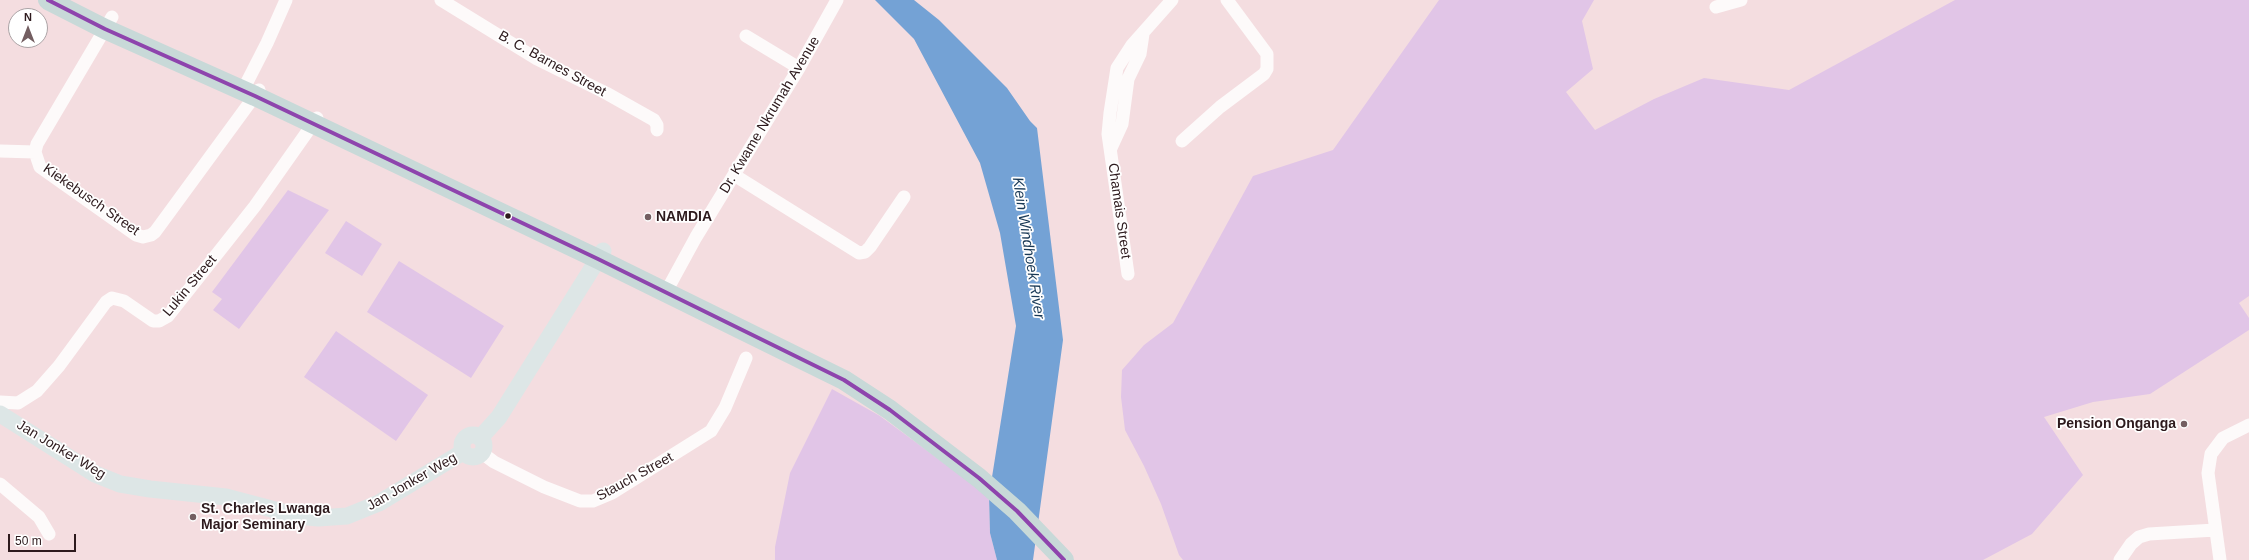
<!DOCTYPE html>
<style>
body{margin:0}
#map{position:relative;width:2249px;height:560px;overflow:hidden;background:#f4dde0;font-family:Arial,sans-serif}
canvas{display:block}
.north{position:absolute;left:8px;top:8px;width:40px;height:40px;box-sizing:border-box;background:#fff;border:1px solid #aba3a5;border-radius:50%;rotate:0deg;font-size:11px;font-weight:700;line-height:16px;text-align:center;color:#2d1a1d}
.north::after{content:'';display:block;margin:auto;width:14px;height:18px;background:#735e61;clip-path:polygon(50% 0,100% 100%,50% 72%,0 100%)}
.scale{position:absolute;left:8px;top:534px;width:68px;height:18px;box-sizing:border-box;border:2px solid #2d1a1d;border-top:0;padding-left:5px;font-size:12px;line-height:14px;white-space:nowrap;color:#2d1a1d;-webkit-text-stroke:3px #fff;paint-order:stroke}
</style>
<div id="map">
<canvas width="2249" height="560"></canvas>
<div class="north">N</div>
<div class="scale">50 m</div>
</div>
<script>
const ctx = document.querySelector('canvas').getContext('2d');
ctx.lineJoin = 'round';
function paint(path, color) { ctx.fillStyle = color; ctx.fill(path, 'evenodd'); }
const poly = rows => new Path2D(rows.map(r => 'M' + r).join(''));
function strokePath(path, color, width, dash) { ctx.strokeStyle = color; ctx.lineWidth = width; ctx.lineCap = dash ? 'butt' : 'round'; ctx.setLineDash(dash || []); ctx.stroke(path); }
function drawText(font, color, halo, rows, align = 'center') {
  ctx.font = font + ' Arial,sans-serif'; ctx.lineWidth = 3.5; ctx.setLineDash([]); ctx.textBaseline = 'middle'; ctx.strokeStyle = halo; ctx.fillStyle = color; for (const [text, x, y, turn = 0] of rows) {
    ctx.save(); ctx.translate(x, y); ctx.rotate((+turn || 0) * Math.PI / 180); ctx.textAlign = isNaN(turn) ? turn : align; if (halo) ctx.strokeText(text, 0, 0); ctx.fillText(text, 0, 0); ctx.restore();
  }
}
paint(poly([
 [1439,0,1594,0,1582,21,1593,69,1566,92,1595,130,1654,99,1704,78,1789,90,1955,0,2249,0,2249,296,2239,303,2249,318,2249,330,2150,394,2093,402,2044,417,2083,475,2032,534,1983,560,1183,560,1179,555,1161,504,1144,466,1125,430,1121,397,1122,370,1144,345,1173,323,1253,176,1333,150],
 [288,190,329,210,239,329,213,310,222,299,212,292],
 [346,221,382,244,362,276,325,253],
 [399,261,504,326,471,378,367,312],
 [336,331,428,395,396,441,304,377],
 [832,389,880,416,989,496,990,533,997,560,775,560,775,547,790,473]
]), '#e1c5e7');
paint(poly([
 [875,0,914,0,939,20,1007,88,1030,121,1037,128,1063,340,1033,560,997,560,990,533,989,496,1016,326,1000,233,980,163,914,39]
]), '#74a2d5');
strokePath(poly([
 [441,0,537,59,606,93,654,120,657,125,657,130],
 [1716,7,1741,0],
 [112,17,37,144,35,152,40,167,136,235,143,237,151,235,155,232,259,90],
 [746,36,799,68],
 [243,90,267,43,286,0],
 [1182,141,1220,107,1264,74,1267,69,1267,54,1227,0],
 [1111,148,1122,124,1128,79,1140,54,1143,34],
 [0,151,35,152],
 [734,175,859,253,865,252,870,247,904,197],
 [1128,274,1108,134,1110,113,1117,68,1132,45,1172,0],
 [666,292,696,237,799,68,837,0],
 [0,402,18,403,37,391,59,366,106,302,112,298,124,301,153,321,159,321,168,316,255,206,317,118],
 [482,453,494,462,544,487,580,501,593,501,612,493,711,431,725,408,746,358],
 [0,484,39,517,49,534],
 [2120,560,2131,544,2139,537,2149,534,2215,530],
 [2220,560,2208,473,2211,454,2223,438,2249,425]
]), '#fdfafa', 13);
strokePath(poly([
 [0,414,95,474,120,484,150,489,226,497,298,516,318,518,347,516,379,503,463,452],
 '462 446a11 11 0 1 1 22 0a11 11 0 1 1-22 0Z',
 [480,438,499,417,603,251]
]), '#dde6e6', 17);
strokePath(poly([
 [48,0,105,29,255,96,598,259,844,380,890,410,979,478,1017,511,1064,560]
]), '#c8d9d8', 20);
strokePath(poly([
 [48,0,105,29,255,96,598,259,844,380,890,410,979,478,1017,511,1064,560]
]), '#8e44ad', 4);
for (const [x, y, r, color] of [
 [508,216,3.5,"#2d1a1d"],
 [648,217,4,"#735e61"],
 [2184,424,4,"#735e61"],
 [193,517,4,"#735e61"]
]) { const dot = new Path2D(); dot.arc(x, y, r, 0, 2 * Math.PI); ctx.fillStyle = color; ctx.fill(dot); strokePath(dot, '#fff', 1.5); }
drawText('14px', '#2d1a1d', '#fff', [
 ["B. C. Barnes Street",552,64,29],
 ["Dr. Kwame Nkrumah Avenue",770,115,-59],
 ["Kiekebusch Street",91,200,35],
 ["Chamais Street",1119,211,82],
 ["Lukin Street",190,286,-50],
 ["Jan Jonker Weg",61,450,31],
 ["Stauch Street",635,477,-29],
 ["Jan Jonker Weg",412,482,-30]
]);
drawText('bold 14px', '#2d1a1d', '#fff', [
 ["NAMDIA",656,217],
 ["Pension Onganga",2176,424,"right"],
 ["St. Charles Lwanga",201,509],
 ["Major Seminary",201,525]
], 'left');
drawText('italic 15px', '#193956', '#fff', [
 ["Klein Windhoek River",1028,248,81]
]);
</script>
